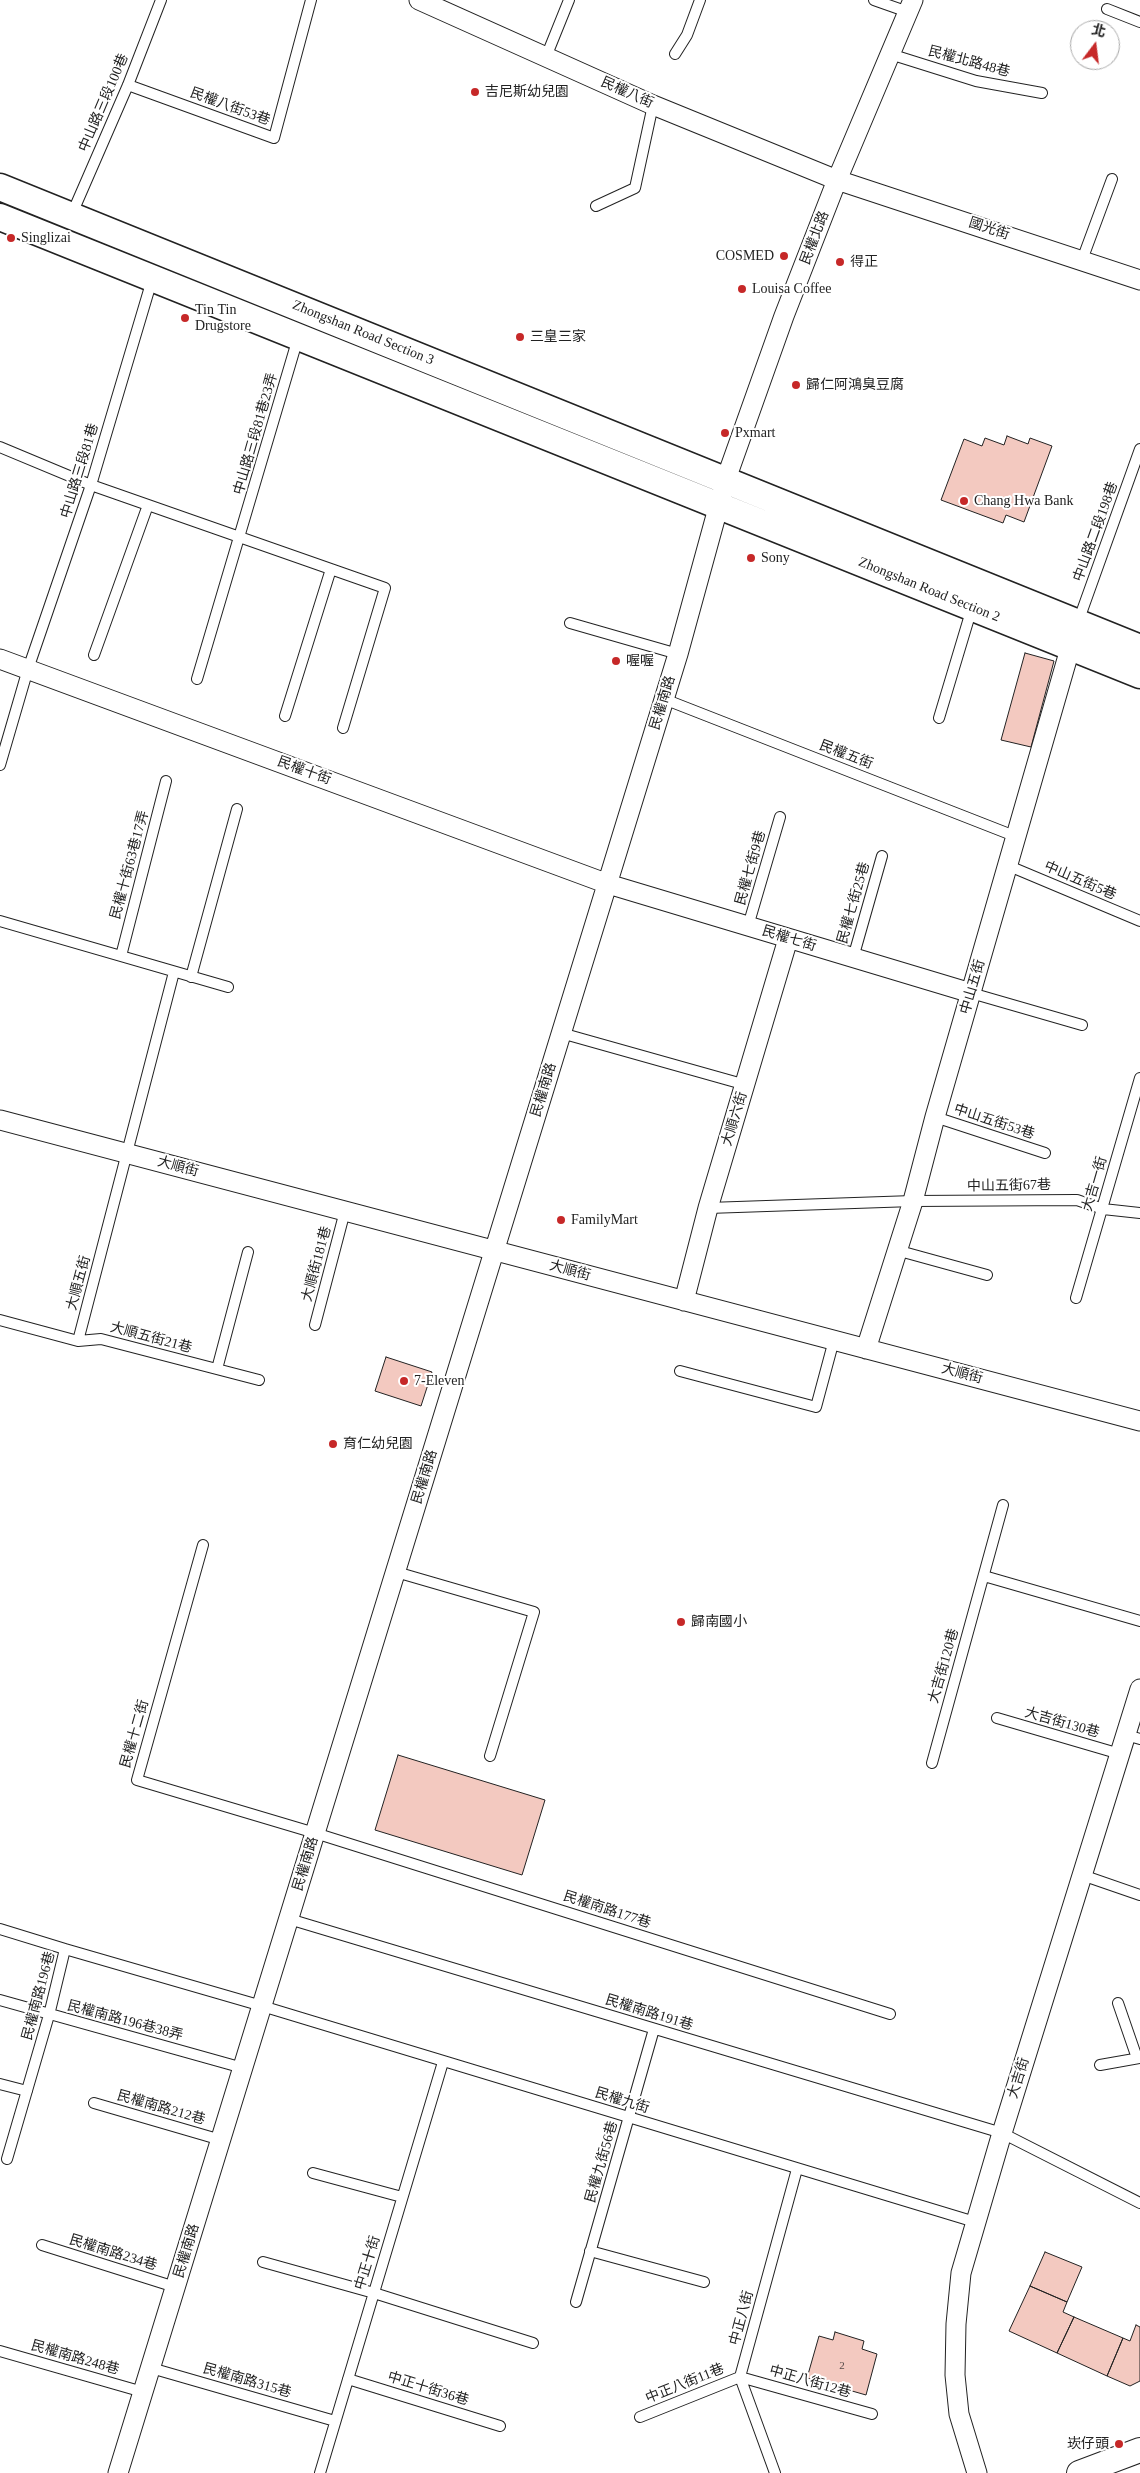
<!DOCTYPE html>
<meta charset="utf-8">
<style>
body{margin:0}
#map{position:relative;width:1140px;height:2473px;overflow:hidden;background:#fff;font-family:"Times New Roman","Noto Sans TC",serif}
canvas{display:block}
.north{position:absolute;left:1070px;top:20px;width:50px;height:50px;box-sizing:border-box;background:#fff;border:1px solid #a7a7a7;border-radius:50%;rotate:15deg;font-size:14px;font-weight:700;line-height:20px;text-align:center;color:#222}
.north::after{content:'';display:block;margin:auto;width:18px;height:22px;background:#c62828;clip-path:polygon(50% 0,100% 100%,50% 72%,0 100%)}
</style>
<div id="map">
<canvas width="1140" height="2473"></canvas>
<div class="north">北</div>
</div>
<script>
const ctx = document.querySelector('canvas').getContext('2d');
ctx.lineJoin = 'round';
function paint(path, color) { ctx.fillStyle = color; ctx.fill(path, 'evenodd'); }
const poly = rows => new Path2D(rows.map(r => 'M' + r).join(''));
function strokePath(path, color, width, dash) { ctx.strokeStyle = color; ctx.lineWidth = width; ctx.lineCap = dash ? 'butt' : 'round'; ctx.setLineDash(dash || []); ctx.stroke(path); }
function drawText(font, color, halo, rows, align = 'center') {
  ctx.font = font + ' "Times New Roman","Noto Sans TC",serif'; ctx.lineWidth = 4; ctx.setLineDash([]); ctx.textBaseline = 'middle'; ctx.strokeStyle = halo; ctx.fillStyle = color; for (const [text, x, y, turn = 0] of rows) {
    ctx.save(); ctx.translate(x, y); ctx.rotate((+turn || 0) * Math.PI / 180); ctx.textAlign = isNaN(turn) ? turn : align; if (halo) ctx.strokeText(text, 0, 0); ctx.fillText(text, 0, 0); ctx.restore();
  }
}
const building = poly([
 [1007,436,1028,444,1030,438,1052,446,1024,522,1006,515,1003,523,941,500,964,439,982,446,985,438,1004,445,1007,436],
 [1025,653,1054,661,1031,747,1001,740,1025,653],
 [386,1357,432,1372,421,1406,375,1391,386,1357],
 [398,1755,545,1800,522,1875,375,1830,398,1755],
 [1045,2252,1082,2267,1067,2302,1030,2286,1045,2252],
 [1030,2286,1067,2302,1063,2312,1074,2317,1057,2353,1009,2331,1030,2286],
 [1074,2317,1123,2338,1107,2376,1057,2353,1074,2317],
 [1136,2325,1140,2327,1140,2381,1130,2386,1107,2376,1123,2338,1130,2341,1136,2325],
 [835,2332,864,2341,862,2349,877,2354,866,2395,807,2378,819,2336,833,2340,835,2332]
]);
paint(building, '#f3c9c0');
strokePath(building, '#222', 1);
const service = poly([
 [874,0,908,12],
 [1107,9,1140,22],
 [675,54,687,35,700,0],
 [890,54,976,81,1042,93],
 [546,57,569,0],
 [128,85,274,138,311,0],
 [596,206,635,188,653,105],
 [71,216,128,85,161,0],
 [1082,260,1112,179],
 [0,447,91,485,385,588,343,728],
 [1078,622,1140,449],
 [570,623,678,654],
 [94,655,148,505],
 [197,679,298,338],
 [664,699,1017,837],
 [285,716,331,569],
 [939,718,972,608],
 [0,765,28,669,91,485,152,280],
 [1009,866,1140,921],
 [0,921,228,987],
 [748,926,780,817],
 [121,956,166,781],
 [853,958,882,856],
 [191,977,237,809],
 [971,993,1082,1025],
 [561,1033,746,1085],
 [935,1117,1045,1153],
 [708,1208,913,1201,1077,1200,1103,1209,1140,1213],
 [896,1250,987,1275],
 [1076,1298,1140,1078],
 [0,1320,78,1341,174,972],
 [315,1325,345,1211],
 [78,1341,101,1339,259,1380],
 [217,1369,248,1252],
 [680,1371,816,1407,834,1340],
 [203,1545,137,1780,315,1833,890,2014],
 [396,1572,534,1612,490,1756],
 [984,1576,1140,1621],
 [997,1718,1120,1754],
 [1126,1735,1140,1739],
 [932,1763,1003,1505],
 [1082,1875,1140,1895],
 [289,1919,1002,2133,1140,2203],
 [0,1929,65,1949],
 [0,2000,243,2068],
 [1118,2003,1137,2058],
 [1100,2065,1140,2058],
 [0,2084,27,2091],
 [94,2103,221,2140],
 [7,2159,49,2015,65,1949,262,2006,975,2222],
 [313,2173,402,2197],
 [42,2245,175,2287],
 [590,2251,704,2282],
 [263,2262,374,2293,533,2343],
 [576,2302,654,2029],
 [0,2351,143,2392],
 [151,2368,335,2421],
 [348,2379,500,2426],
 [640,2417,740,2377,872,2414],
 [320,2473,443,2062],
 [775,2473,740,2377,797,2169]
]);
const minor = poly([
 [419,0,653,105,837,180,1140,280],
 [0,659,608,884,971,993],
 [0,1120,1140,1421],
 [684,1301,708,1208,788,939],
 [866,1349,913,1201,935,1117,1074,635],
 [118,2473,678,654,726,479,784,316,837,180,913,0],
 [977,2473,959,2414,955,2375,956,2324,961,2273,1002,2133,1140,1689]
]);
const tertiary = poly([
 [1079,2473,1140,2450]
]);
const secondary = poly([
 [0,187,1140,648],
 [0,217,1140,675]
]);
strokePath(service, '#222', 12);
strokePath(minor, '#222', 21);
strokePath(tertiary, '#222', 26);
strokePath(secondary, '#222', 29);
strokePath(service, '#fff', 10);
strokePath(minor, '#fff', 19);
strokePath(tertiary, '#fff', 24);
strokePath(secondary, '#fff', 26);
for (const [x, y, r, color] of [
 [475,92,5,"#c62828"],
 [11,238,5,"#c62828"],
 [784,256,5,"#c62828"],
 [840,262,5,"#c62828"],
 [742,289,5,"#c62828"],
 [185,318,5,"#c62828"],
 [520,337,5,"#c62828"],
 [796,385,5,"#c62828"],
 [725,433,5,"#c62828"],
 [964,501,5,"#c62828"],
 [751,558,5,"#c62828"],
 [616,661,5,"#c62828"],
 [561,1220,5,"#c62828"],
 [404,1381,5,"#c62828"],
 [333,1444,5,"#c62828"],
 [681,1622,5,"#c62828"],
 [1119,2444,5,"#c62828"]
]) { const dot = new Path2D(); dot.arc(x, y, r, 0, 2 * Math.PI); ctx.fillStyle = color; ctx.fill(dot); strokePath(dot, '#fff', 2); }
drawText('11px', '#564c4a', null, [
 ["2",842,2366]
]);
drawText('14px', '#222', '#fff', [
 ["民權北路48巷",969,62,15],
 ["民權八街",627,93,24],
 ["中山路三段100巷",104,103,-67],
 ["民權八街53巷",230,107,20],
 ["國光街",989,229,18],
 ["民權北路",815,238,-69],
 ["Zhongshan Road Section 3",363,333,22],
 ["中山路三段81巷23弄",256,434,-74],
 ["中山路三段81巷",80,471,-73],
 ["中山路二段198巷",1096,532,-70],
 ["Zhongshan Road Section 2",929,590,22],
 ["民權南路",663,703,-73],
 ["民權五街",846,755,21],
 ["民權十街",304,771,20],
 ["民權十街63巷17弄",130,865,-75],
 ["民權七街9巷",751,868,-74],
 ["中山五街5巷",1080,881,23],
 ["民權七街25巷",854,903,-74],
 ["民權七街",789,939,17],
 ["中山五街",973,987,-74],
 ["民權南路",544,1090,-73],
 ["大順六街",735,1119,-73],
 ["中山五街53巷",994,1122,18],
 ["大順街",178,1167,15],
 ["大吉一街",1095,1184,-74],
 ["中山五街67巷",1009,1186,-1],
 ["大順街181巷",317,1264,-75],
 ["大順街",570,1271,15],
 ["大順五街",79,1283,-75],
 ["大順五街21巷",151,1338,15],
 ["大順街",962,1374,15],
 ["民權南路",425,1477,-73],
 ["大吉街120巷",944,1666,-74],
 ["大吉街130巷",1062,1723,16],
 ["民權十二街",135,1734,-74],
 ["民權南路",306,1864,-73],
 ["民權南路177巷",607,1910,18],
 ["民權南路196巷",39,1996,-75],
 ["民權南路191巷",649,2013,17],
 ["民權南路196巷38弄",125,2021,15],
 ["大吉街",1019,2078,-73],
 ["民權九街",622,2101,17],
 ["民權南路212巷",161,2108,16],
 ["民權九街56巷",602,2162,-74],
 ["民權南路",187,2251,-73],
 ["民權南路234巷",113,2253,17],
 ["中正十街",368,2263,-73],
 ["中正八街",742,2318,-75],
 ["民權南路248巷",75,2358,16],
 ["民權南路315巷",247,2381,16],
 ["中正八街12巷",810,2382,16],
 ["中正八街11巷",685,2384,-22],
 ["中正十街36巷",428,2389,17]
]);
drawText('14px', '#222', '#fff', [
 ["吉尼斯幼兒園",485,92],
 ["Singlizai",21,238],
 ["COSMED",774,256,"right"],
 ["得正",850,262],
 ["Louisa Coffee",752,289],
 ["Tin Tin",195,310],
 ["Drugstore",195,326],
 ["三皇三家",530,337],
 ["歸仁阿鴻臭豆腐",806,385],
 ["Pxmart",735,433],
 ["Chang Hwa Bank",974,501],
 ["Sony",761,558],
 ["喔喔",626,661],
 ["FamilyMart",571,1220],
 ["7-Eleven",414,1381],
 ["育仁幼兒園",343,1444],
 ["歸南國小",691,1622],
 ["崁仔頭",1109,2444,"right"]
], 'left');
</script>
